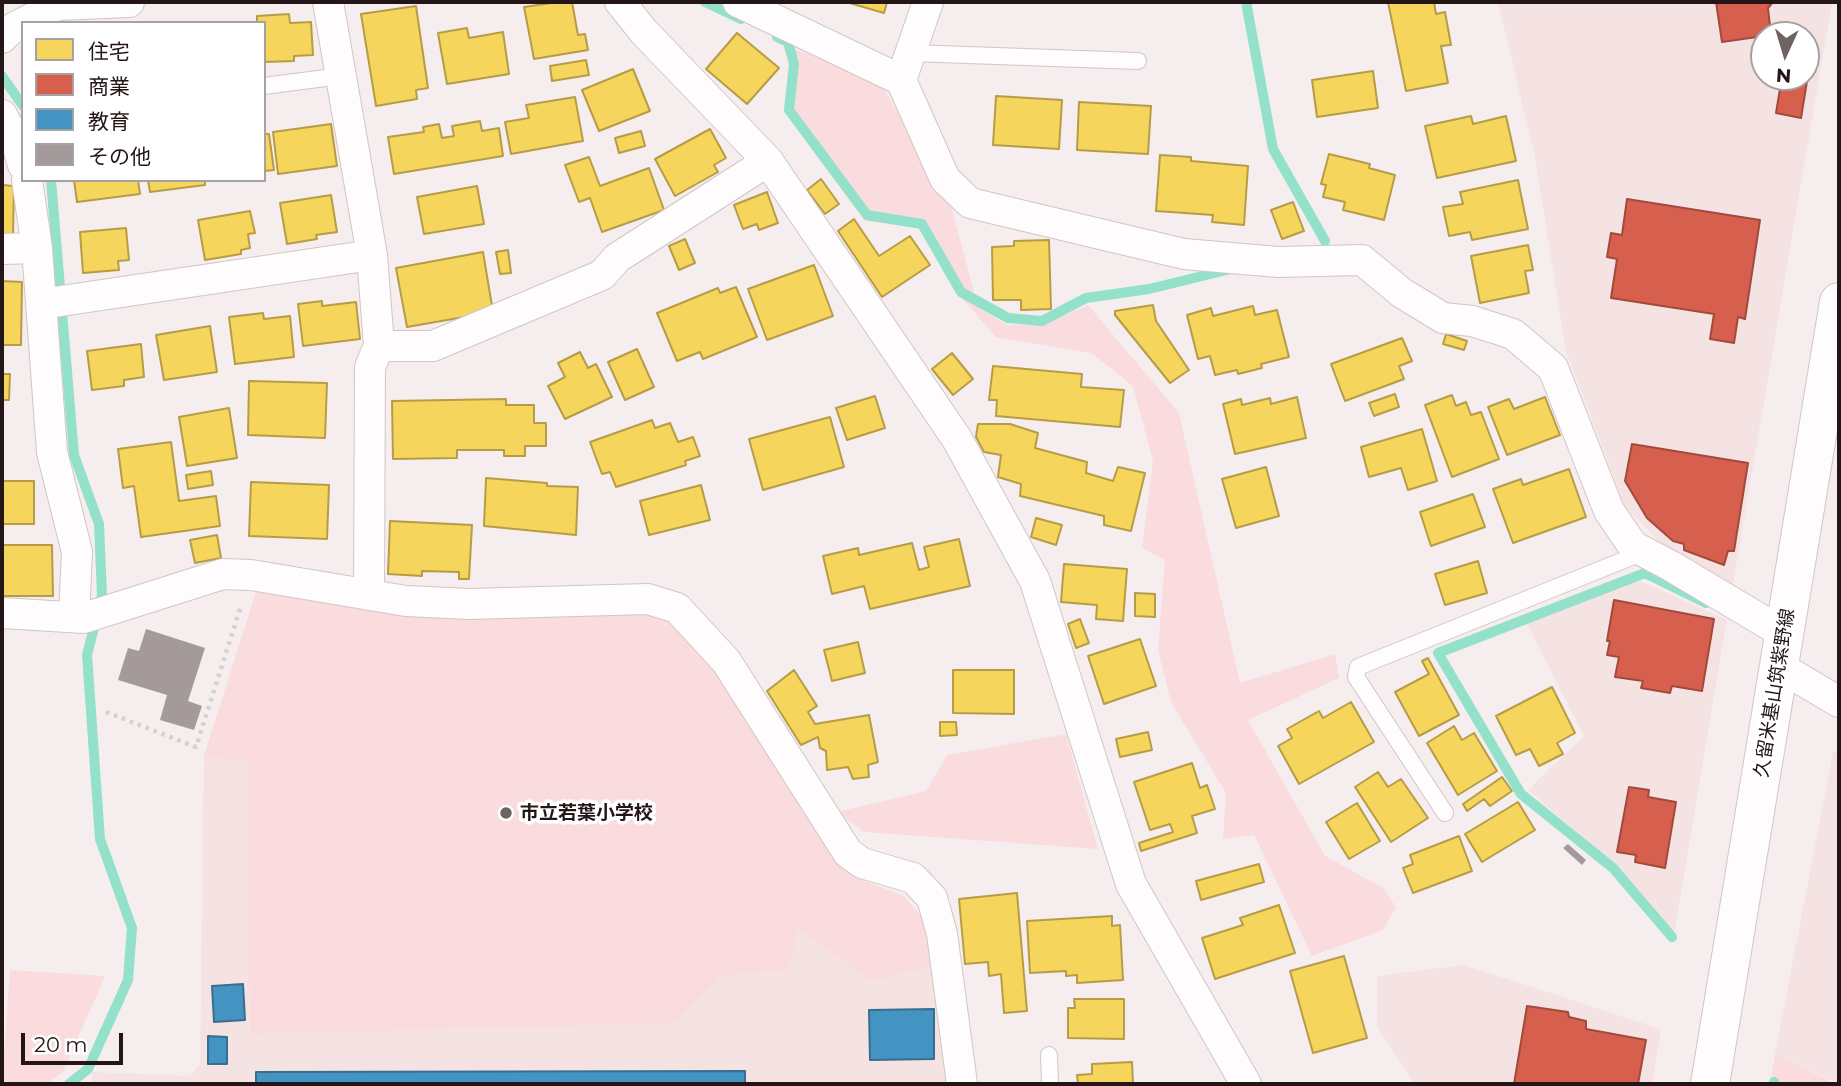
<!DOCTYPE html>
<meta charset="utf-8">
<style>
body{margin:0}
#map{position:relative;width:1841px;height:1086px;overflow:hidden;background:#f6eeee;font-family:Montserrat,"Noto Sans JP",sans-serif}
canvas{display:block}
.frame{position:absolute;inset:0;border:4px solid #241617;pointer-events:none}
.legend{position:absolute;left:21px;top:21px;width:245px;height:161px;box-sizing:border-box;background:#fff;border:2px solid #a7a2a2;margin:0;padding:9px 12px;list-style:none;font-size:21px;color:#241617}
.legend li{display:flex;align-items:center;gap:14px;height:35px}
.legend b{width:35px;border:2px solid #a7a2a2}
.north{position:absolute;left:1750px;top:21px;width:70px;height:70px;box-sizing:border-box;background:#fff;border:2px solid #a7a2a2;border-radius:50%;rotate:184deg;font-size:19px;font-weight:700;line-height:28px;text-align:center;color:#241617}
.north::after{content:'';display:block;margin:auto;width:24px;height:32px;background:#6e6262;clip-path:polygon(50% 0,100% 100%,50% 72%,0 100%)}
.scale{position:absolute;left:21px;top:1033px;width:102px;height:32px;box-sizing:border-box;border:4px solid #241617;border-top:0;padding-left:9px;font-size:21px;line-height:24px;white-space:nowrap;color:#241617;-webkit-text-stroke:5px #fff;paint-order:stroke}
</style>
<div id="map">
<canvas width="1841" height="1086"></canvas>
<div class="frame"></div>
<ul class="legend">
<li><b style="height:19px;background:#f6d55c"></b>住宅</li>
<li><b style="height:19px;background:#d6604d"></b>商業</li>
<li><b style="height:19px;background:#4393c3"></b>教育</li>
<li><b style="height:19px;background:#a59a9b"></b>その他</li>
</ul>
<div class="north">N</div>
<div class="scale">20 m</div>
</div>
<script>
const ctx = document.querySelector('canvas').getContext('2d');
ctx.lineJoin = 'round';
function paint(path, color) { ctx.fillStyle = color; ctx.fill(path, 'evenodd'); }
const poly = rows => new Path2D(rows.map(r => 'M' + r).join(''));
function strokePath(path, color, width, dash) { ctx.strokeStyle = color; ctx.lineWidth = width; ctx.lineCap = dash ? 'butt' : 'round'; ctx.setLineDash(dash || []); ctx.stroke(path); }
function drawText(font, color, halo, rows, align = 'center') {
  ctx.font = font + ' Montserrat,"Noto Sans JP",sans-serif'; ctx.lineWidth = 7; ctx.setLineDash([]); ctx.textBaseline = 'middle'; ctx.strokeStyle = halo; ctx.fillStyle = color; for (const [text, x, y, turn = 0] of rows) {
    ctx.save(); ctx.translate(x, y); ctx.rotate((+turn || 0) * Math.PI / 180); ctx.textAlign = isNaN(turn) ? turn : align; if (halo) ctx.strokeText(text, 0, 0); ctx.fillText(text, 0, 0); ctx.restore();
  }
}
paint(poly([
 [1498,2,1832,2,1733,584,1668,550,1625,507,1566,351,1535,158],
 [1764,35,1806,35,1806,77,1764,77],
 [1640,581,1727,620,1674,934,1615,865,1528,790,1584,736,1526,622],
 [256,592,405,615,666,620,715,670,846,871,866,882,904,896,937,965,948,1084,92,1084,92,1072,189,1076,200,1065,204,756],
 [1833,752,1839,752,1839,1084,1775,1054],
 [1464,965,1661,1029,1652,1084,1415,1084,1377,1027,1377,976]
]), '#f5e2e3');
paint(poly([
 [783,45,879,80,951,206,978,307,1007,325,1042,325,1088,305,1179,413,1240,683,1335,654,1339,678,1248,720,1325,856,1383,888,1396,907,1383,930,1312,956,1254,835,1223,839,1226,793,1171,702,1158,649,1165,560,1142,548,1153,461,1133,386,1091,353,996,337,957,293,919,228,865,221,785,112,789,61],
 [256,592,405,615,635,612,666,620,715,670,846,871,866,882,904,896,923,918,937,965,871,981,799,929,788,970,721,976,675,1023,250,1034,247,761,204,756],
 [1066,734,1098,849,864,832,837,812,926,791,947,755],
 [10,970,105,976,63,1072,47,1084,11,1084,2,1081],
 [1775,1054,1836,1084,1770,1084]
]), '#fadcde');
const homes = poly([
 [558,2,572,2,578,35,585,34,588,50,534,59,524,7,558,2],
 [846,2,887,2,884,13,846,2],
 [1388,2,1434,2,1436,14,1445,12,1451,45,1441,46,1448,83,1406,91,1388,2],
 [416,6,428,88,416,90,417,99,376,106,361,14,416,6],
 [289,14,290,23,311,22,313,55,294,56,294,61,264,62,264,23,257,23,257,16,289,14],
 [467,28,469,38,503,32,509,74,447,84,438,33,467,28],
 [737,33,779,68,747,104,706,69,737,33],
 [586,60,589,75,552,81,550,66,586,60],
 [633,69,650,111,599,131,582,90,633,69],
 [1373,71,1378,108,1317,117,1312,80,1373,71],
 [996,96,1062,100,1059,149,993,145,996,96],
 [575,97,583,141,511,154,505,122,529,118,526,105,575,97],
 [1079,102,1151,106,1148,154,1077,150,1079,102],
 [1471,116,1473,124,1506,116,1516,161,1437,178,1425,126,1471,116],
 [480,121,482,131,499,128,503,156,394,174,388,137,424,132,423,127,439,124,442,138,454,136,452,126,480,121],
 [331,124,337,166,278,174,273,132,331,124],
 [710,129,726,158,714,165,718,172,675,196,655,159,710,129],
 [641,131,645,146,619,153,615,138,641,131],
 [264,134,269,134,274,170,264,171,264,134],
 [1329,154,1370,164,1369,168,1395,175,1384,220,1343,210,1345,202,1323,197,1326,185,1321,184,1329,154],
 [1160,155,1191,157,1191,161,1248,166,1244,225,1212,222,1213,215,1156,211,1160,155],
 [589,157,600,186,649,168,664,210,602,232,590,198,579,202,565,165,589,157],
 [821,179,839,204,825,214,807,190,821,179],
 [74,180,138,180,140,194,77,202,74,180],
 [148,180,205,180,205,185,150,192,148,180],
 [1518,180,1528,229,1472,240,1470,232,1449,236,1443,207,1463,204,1460,192,1518,180],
 [2,185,14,186,13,235,2,235,2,185],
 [477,186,484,224,424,234,417,197,477,186],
 [767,192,778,223,759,230,757,224,743,229,734,205,767,192],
 [331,195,337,232,316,235,317,239,287,244,280,203,331,195],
 [1293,202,1304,231,1282,239,1271,210,1293,202],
 [250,211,255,233,248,234,250,248,241,250,241,254,205,260,198,220,250,211],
 [854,219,879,256,910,236,930,265,882,297,838,231,854,219],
 [126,228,129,260,118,261,119,270,83,273,80,232,126,228],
 [685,239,695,263,679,270,669,246,685,239],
 [1049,240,1051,309,1021,310,1021,300,993,300,992,247,1014,246,1014,241,1049,240],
 [1528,245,1533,270,1525,271,1529,293,1480,303,1471,256,1528,245],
 [508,250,511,273,500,274,496,252,508,250],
 [483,252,493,312,407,327,396,268,483,252],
 [814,265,833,316,767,340,748,289,814,265],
 [2,281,22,282,21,345,2,345,2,281],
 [736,287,757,337,703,359,700,352,677,361,657,313,718,288,720,293,736,287],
 [322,301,322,306,356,302,360,339,303,346,298,304,322,301],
 [1153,305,1156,321,1189,370,1170,383,1115,315,1115,311,1153,305],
 [1253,306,1255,315,1277,310,1289,357,1261,364,1262,368,1238,374,1237,370,1215,375,1210,356,1198,359,1187,315,1211,308,1213,316,1253,306],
 [263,313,264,319,290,316,294,357,235,364,229,317,263,313],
 [210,326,217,372,164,380,156,335,210,326],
 [1446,334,1467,341,1464,350,1443,344,1446,334],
 [1402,338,1412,361,1399,366,1404,379,1345,401,1331,364,1402,338],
 [141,344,144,377,124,380,124,386,92,390,87,351,141,344],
 [637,349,654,387,625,400,608,362,637,349],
 [580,352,588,368,596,364,612,397,565,419,548,386,565,377,558,363,580,352],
 [952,353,973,379,953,395,932,369,952,353],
 [993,366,1082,374,1081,387,1124,390,1120,427,996,416,997,400,989,400,993,366],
 [2,374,10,374,9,400,2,400,2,374],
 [249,381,327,383,325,438,248,435,249,381],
 [1395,394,1399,407,1374,416,1369,403,1395,394],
 [1452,395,1456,406,1466,402,1471,415,1481,412,1499,459,1452,477,1425,405,1452,395],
 [875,396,885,428,847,440,836,408,875,396],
 [1297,397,1306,438,1235,454,1223,404,1241,399,1242,405,1270,398,1271,404,1297,397],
 [1545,397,1560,435,1507,455,1488,407,1509,399,1514,409,1545,397],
 [506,399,506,405,534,405,534,423,546,423,546,446,525,446,525,456,504,456,504,450,457,450,457,458,393,459,392,401,506,399],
 [229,408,237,458,187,466,179,417,229,408],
 [830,417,844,467,763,490,749,439,830,417],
 [652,420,655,428,670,423,678,442,693,437,700,456,685,461,686,465,616,487,610,472,602,474,590,442,652,420],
 [978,424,1010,424,1038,433,1035,448,1087,462,1086,473,1113,481,1118,467,1145,473,1131,531,1104,525,1104,516,1020,496,1021,484,998,477,1001,455,984,452,976,437,978,424],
 [1422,429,1437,481,1408,490,1401,468,1369,477,1361,447,1422,429],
 [171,442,179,501,216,496,220,526,141,537,134,486,123,488,118,449,171,442],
 [1266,467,1279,516,1236,528,1222,479,1266,467],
 [1569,469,1586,517,1513,543,1493,489,1521,479,1523,485,1569,469],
 [211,471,213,485,188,489,186,475,211,471],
 [486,478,547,483,547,486,578,487,576,535,484,526,486,478],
 [2,481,34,481,34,524,2,524,2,481],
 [251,482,329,485,327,539,249,536,251,482],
 [701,485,710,520,649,535,640,501,701,485],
 [1473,494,1485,527,1431,546,1420,512,1473,494],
 [1036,518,1062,525,1056,545,1031,537,1036,518],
 [390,521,472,525,469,579,459,579,459,572,422,571,422,576,388,574,390,521],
 [217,535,221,558,195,563,190,540,217,535],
 [959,539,970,586,870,609,864,586,832,594,823,556,858,548,859,555,912,543,919,570,929,567,924,547,959,539],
 [2,545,52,545,53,596,2,596,2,545],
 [1478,561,1487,593,1445,605,1435,574,1478,561],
 [1064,564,1127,569,1123,621,1096,619,1097,605,1061,602,1064,564],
 [1135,593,1155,594,1155,617,1135,616,1135,593],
 [1080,619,1089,643,1076,648,1068,624,1080,619],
 [1140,639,1156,686,1104,704,1088,656,1140,639],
 [858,642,865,673,832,681,824,650,858,642],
 [1428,658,1459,715,1419,736,1395,692,1429,674,1422,661,1428,658],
 [794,670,817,706,808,712,815,724,869,715,878,762,868,765,869,777,853,779,848,767,827,770,826,751,820,748,818,737,801,745,767,691,794,670],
 [953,670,1014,670,1014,714,953,713,953,670],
 [1552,687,1575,733,1557,743,1563,754,1539,766,1530,749,1516,755,1496,716,1552,687],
 [1351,702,1374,742,1299,784,1278,746,1292,738,1287,729,1319,711,1323,718,1351,702],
 [940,722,956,722,957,735,940,736,940,722],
 [1454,726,1462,740,1474,733,1497,771,1458,795,1427,743,1454,726],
 [1148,732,1152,750,1120,757,1116,739,1148,732],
 [1192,763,1200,788,1207,785,1215,809,1192,816,1197,833,1141,851,1139,843,1173,832,1170,824,1150,830,1134,782,1192,763],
 [1378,772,1388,787,1401,779,1428,818,1391,842,1355,787,1378,772],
 [1502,777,1512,791,1490,806,1484,799,1467,811,1463,804,1502,777],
 [1518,802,1535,830,1482,862,1465,834,1518,802],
 [1357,803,1380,841,1349,859,1326,822,1357,803],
 [1459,836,1472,871,1413,893,1403,868,1413,864,1410,855,1459,836],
 [1259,864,1264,882,1201,900,1196,881,1259,864],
 [1017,893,1027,1011,1004,1013,1001,974,989,976,988,962,965,964,959,899,1017,893],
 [1279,905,1295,953,1215,979,1202,938,1243,925,1240,918,1279,905],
 [1112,916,1112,926,1120,925,1123,980,1077,983,1077,975,1066,976,1066,971,1030,973,1027,921,1112,916],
 [1344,956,1367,1038,1313,1053,1290,971,1344,956],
 [1074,999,1124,999,1124,1039,1068,1038,1068,1008,1075,1008,1074,999],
 [1132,1062,1133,1084,1078,1084,1077,1075,1092,1074,1092,1064,1132,1062]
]);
paint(homes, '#f6d55c');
strokePath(homes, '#b79c47', 2);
const shops = poly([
 [1716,2,1773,2,1768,8,1771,35,1722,42,1716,2],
 [1806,68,1809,69,1801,118,1776,113,1782,77,1806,77,1806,68],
 [1627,199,1760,220,1745,319,1738,317,1734,343,1710,339,1714,314,1611,298,1617,259,1607,257,1611,233,1622,235,1627,199],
 [1632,444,1748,463,1734,551,1728,551,1724,565,1684,550,1684,544,1673,541,1647,518,1625,481,1632,444],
 [1614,600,1714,619,1702,691,1672,686,1670,693,1641,688,1643,681,1615,677,1619,657,1607,655,1610,641,1607,641,1614,600],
 [1629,787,1649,790,1648,797,1676,802,1665,868,1635,862,1636,855,1617,852,1629,787],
 [1527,1006,1568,1012,1569,1017,1586,1021,1586,1029,1646,1040,1638,1084,1514,1084,1527,1006]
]);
paint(shops, '#d6604d');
strokePath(shops, '#a14a3d', 2);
const schools = poly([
 [243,984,245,1020,214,1022,212,986,243,984],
 [934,1009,934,1059,870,1060,869,1010,934,1009],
 [208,1036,227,1037,227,1064,208,1064,208,1036],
 [745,1071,745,1084,256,1084,256,1072,745,1071]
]);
paint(schools, '#4393c3');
strokePath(schools, '#3a6e8f', 2);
strokePath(poly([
 [705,2,741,19],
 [1246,2,1273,149,1325,241],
 [777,37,788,42,794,64,789,110,867,215,922,224,961,292,1008,318,1042,321,1086,298,1149,289,1231,269],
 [2,76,23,106],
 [51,180,74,455,99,524,102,596,87,655,100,839,132,928,128,980,88,1069,69,1084],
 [1672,937,1613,868,1521,794,1438,653,1645,573,1706,603],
 [1774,1084,1774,1082]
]), '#93e1ca', 10);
paint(poly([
 [146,629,205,648,188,701,202,706,194,730,160,720,167,695,118,680,128,648,139,651],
 [1568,844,1586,860,1582,865,1563,848]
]), '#a59a9b');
const service = poly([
 [911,53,1138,61],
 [264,86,341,76],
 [1445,813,1356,677,1358,667,1644,552],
 [1049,1055,1050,1084]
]);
const minor = poly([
 [328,2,372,255,379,346,370,367,369,595],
 [620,2,644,32,768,161,957,439,1035,581,1131,884,1246,1084],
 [738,2,901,80,945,179,970,203,1184,254,1278,262,1362,260,1402,293,1443,318,1472,321,1513,334,1553,368,1609,511,1633,546,1671,566,1785,634],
 [23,23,57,5,129,2],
 [2,38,10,30,23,23],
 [901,80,928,2],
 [2,115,16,141,23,165],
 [27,180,37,248,52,452,77,552,74,617],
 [2,249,37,248],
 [41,304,372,255],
 [379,346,433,346,602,275,617,258,768,161],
 [2,613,84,618,223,574,251,575,406,601,469,604,648,599,677,608,726,661,848,853,862,863,913,878,932,898,942,934,962,1084],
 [1780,667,1839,702]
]);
const primary = poly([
 [1710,1084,1839,302]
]);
strokePath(service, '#d0c6c6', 18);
strokePath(minor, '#d0c6c6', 32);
strokePath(primary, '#d0c6c6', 40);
strokePath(poly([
 [106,712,196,747,241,606]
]), '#d4d0d0', 4.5, [3.5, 5]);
strokePath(service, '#fefcfc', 16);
strokePath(minor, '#fefcfc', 30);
strokePath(primary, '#fefcfc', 38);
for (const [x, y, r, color] of [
 [506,813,7,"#6e6262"]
]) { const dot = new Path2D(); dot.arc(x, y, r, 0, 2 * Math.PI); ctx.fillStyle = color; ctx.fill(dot); strokePath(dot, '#fff', 2.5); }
drawText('19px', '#241617', '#fff', [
 ["久留米基山筑紫野線",1775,693,-81]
]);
drawText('bold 19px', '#241617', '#fff', [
 ["市立若葉小学校",520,813]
], 'left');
</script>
